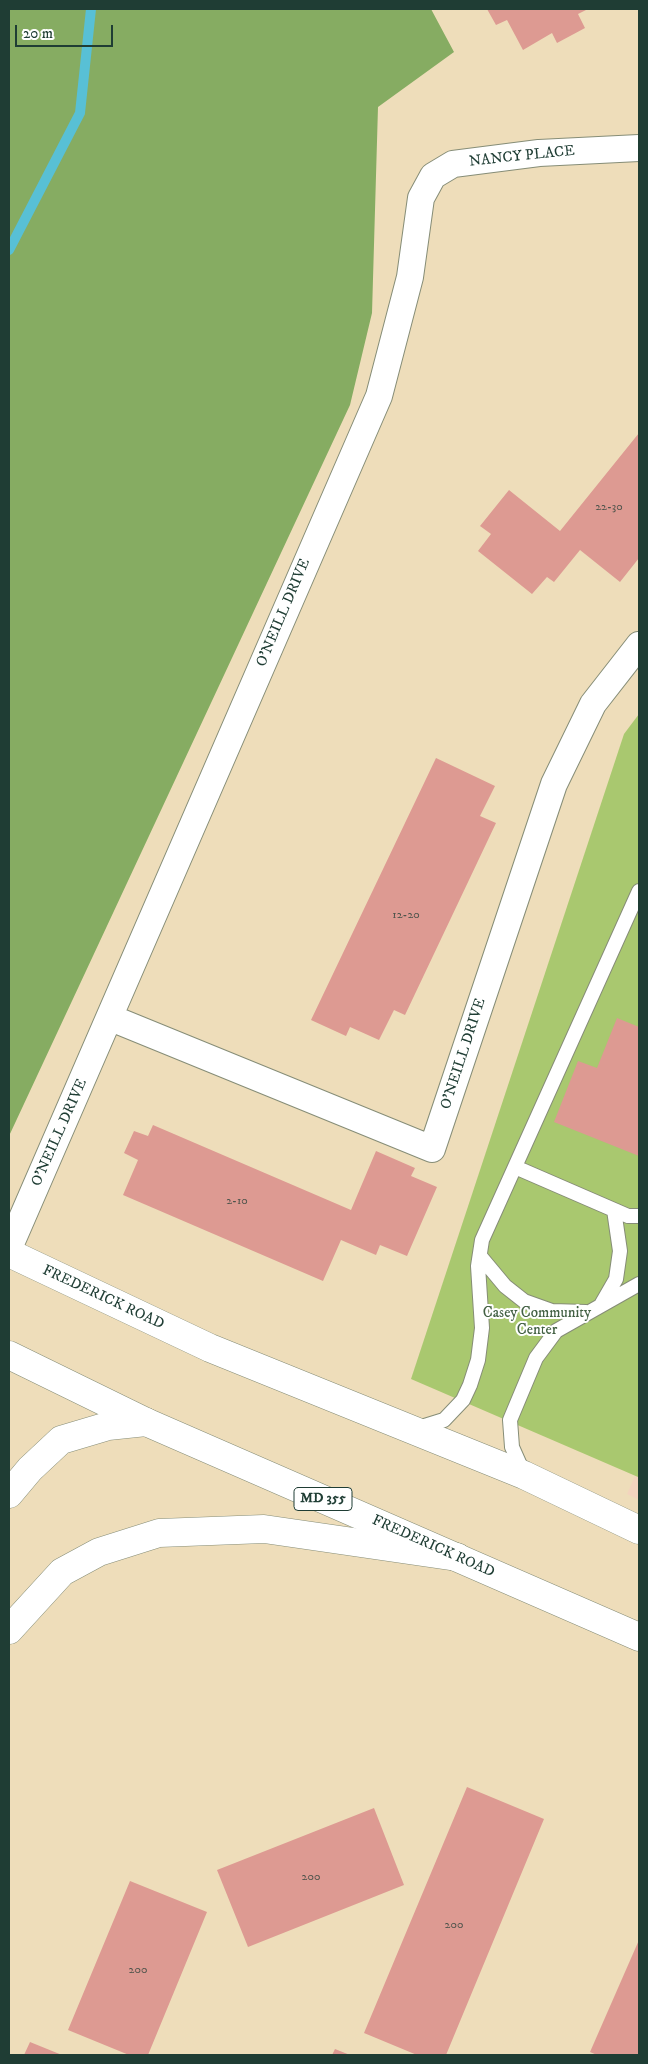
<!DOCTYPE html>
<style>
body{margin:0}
#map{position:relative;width:648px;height:2064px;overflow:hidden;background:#eeddba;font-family:"IM FELL DW Pica",serif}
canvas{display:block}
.frame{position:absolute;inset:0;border:10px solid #1f3d34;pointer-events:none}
.scale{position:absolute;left:15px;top:25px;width:98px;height:22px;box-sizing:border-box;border:2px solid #1f3d34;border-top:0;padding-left:6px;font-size:15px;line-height:18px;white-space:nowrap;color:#1f3d34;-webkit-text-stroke:4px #fff;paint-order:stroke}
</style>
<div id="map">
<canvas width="648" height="2064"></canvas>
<div class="frame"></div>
<div class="scale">20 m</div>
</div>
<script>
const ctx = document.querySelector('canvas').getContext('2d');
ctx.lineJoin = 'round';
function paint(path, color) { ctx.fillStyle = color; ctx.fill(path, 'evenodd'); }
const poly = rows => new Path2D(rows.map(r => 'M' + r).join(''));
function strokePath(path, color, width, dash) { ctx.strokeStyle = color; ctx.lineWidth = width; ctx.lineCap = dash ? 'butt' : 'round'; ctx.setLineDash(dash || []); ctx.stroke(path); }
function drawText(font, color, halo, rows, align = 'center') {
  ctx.font = font + ' "IM FELL DW Pica",serif'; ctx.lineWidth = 4; ctx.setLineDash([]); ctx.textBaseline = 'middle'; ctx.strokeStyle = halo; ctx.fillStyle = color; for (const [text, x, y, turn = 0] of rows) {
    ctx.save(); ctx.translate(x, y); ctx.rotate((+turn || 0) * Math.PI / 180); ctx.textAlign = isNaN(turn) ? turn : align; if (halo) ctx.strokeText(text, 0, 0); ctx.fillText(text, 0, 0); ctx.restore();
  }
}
paint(poly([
 [639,1467,639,1500,627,1494]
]), '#f3d4be');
paint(poly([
 [639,714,639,1475,638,1477,411,1379,624,734]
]), '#a9c86f');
paint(poly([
 [9,9,431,9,454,52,378,107,372,313,350,405,9,1136]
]), '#86ac62');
strokePath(poly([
 [9,250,80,113,91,9]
]), '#58c0d5', 10);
paint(poly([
 [487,9,588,9,578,14,585,28,557,43,552,33,523,50,507,20,496,25],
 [639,433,639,558,620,582,580,550,554,582,547,577,532,594,478,551,491,534,480,526,509,490,560,531],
 [436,758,495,786,480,816,496,823,405,1015,394,1010,379,1040,350,1027,346,1036,311,1020],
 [617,1018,639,1027,639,1156,554,1122,578,1061,597,1068],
 [153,1125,351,1210,376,1151,415,1168,411,1176,437,1187,407,1256,380,1245,376,1255,341,1240,323,1281,123,1195,138,1160,124,1153,134,1131,148,1136],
 [467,1787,544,1819,446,2055,417,2055,364,2033],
 [374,1808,404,1885,248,1947,217,1870],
 [130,1881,207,1912,148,2055,129,2055,68,2030],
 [639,1940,639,2055,597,2055,590,2052],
 [30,2042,62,2055,24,2055],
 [335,2049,350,2055,332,2055]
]), '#dd9a92');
const lane = poly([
 [515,1167,628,1216,639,1216],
 [480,1256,505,1286,524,1301,552,1311,586,1312],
 [601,1305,616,1279,620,1251,614,1210],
 [415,1429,444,1420,463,1400,470,1385,478,1360,482,1328,478,1266,482,1240,639,891],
 [524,1474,512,1447,510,1420,536,1358,556,1331,639,1284]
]);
const street = poly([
 [111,1018,432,1149,554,784,593,704,639,645],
 [9,1248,379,396,410,277,421,198,433,176,453,164,539,153,639,148]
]);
const primary = poly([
 [9,1253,210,1348,524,1475,639,1530],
 [9,1355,146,1422,639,1637]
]);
const highway = poly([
 [9,1494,30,1469,61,1440,108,1426,146,1422],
 [9,1630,62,1572,99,1552,159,1533,264,1529,457,1557]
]);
strokePath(lane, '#868d77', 16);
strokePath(street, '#868d77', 28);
strokePath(primary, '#868d77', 29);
strokePath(highway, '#868d77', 29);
strokePath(lane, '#fff', 14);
strokePath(street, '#fff', 26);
strokePath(primary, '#fff', 28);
strokePath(highway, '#fff', 28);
drawText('12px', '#4e544c', null, [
 ["22-30",609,508],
 ["12-20",406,916],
 ["2-10",237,1202],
 ["200",311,1878],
 ["200",454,1926],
 ["200",138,1971]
]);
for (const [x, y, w] of [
 [323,1499,58]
]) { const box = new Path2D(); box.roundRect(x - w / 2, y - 11.5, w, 23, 4); ctx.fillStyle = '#fff'; ctx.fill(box); strokePath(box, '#1f3d34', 1); }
drawText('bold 14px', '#1f3d34', null, [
 ["MD 355",323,1499]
]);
drawText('15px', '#1f3d34', '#fff', [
 ["NANCY PLACE",522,157,-6],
 ["O'NEILL DRIVE",284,613,-67],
 ["O'NEILL DRIVE",464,1054,-72],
 ["O'NEILL DRIVE",60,1133,-66],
 ["FREDERICK ROAD",103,1298,25],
 ["FREDERICK ROAD",433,1547,24]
]);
drawText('15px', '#426043', '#fff', [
 ["Casey Community",537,1314],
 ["Center",537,1331]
]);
</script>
